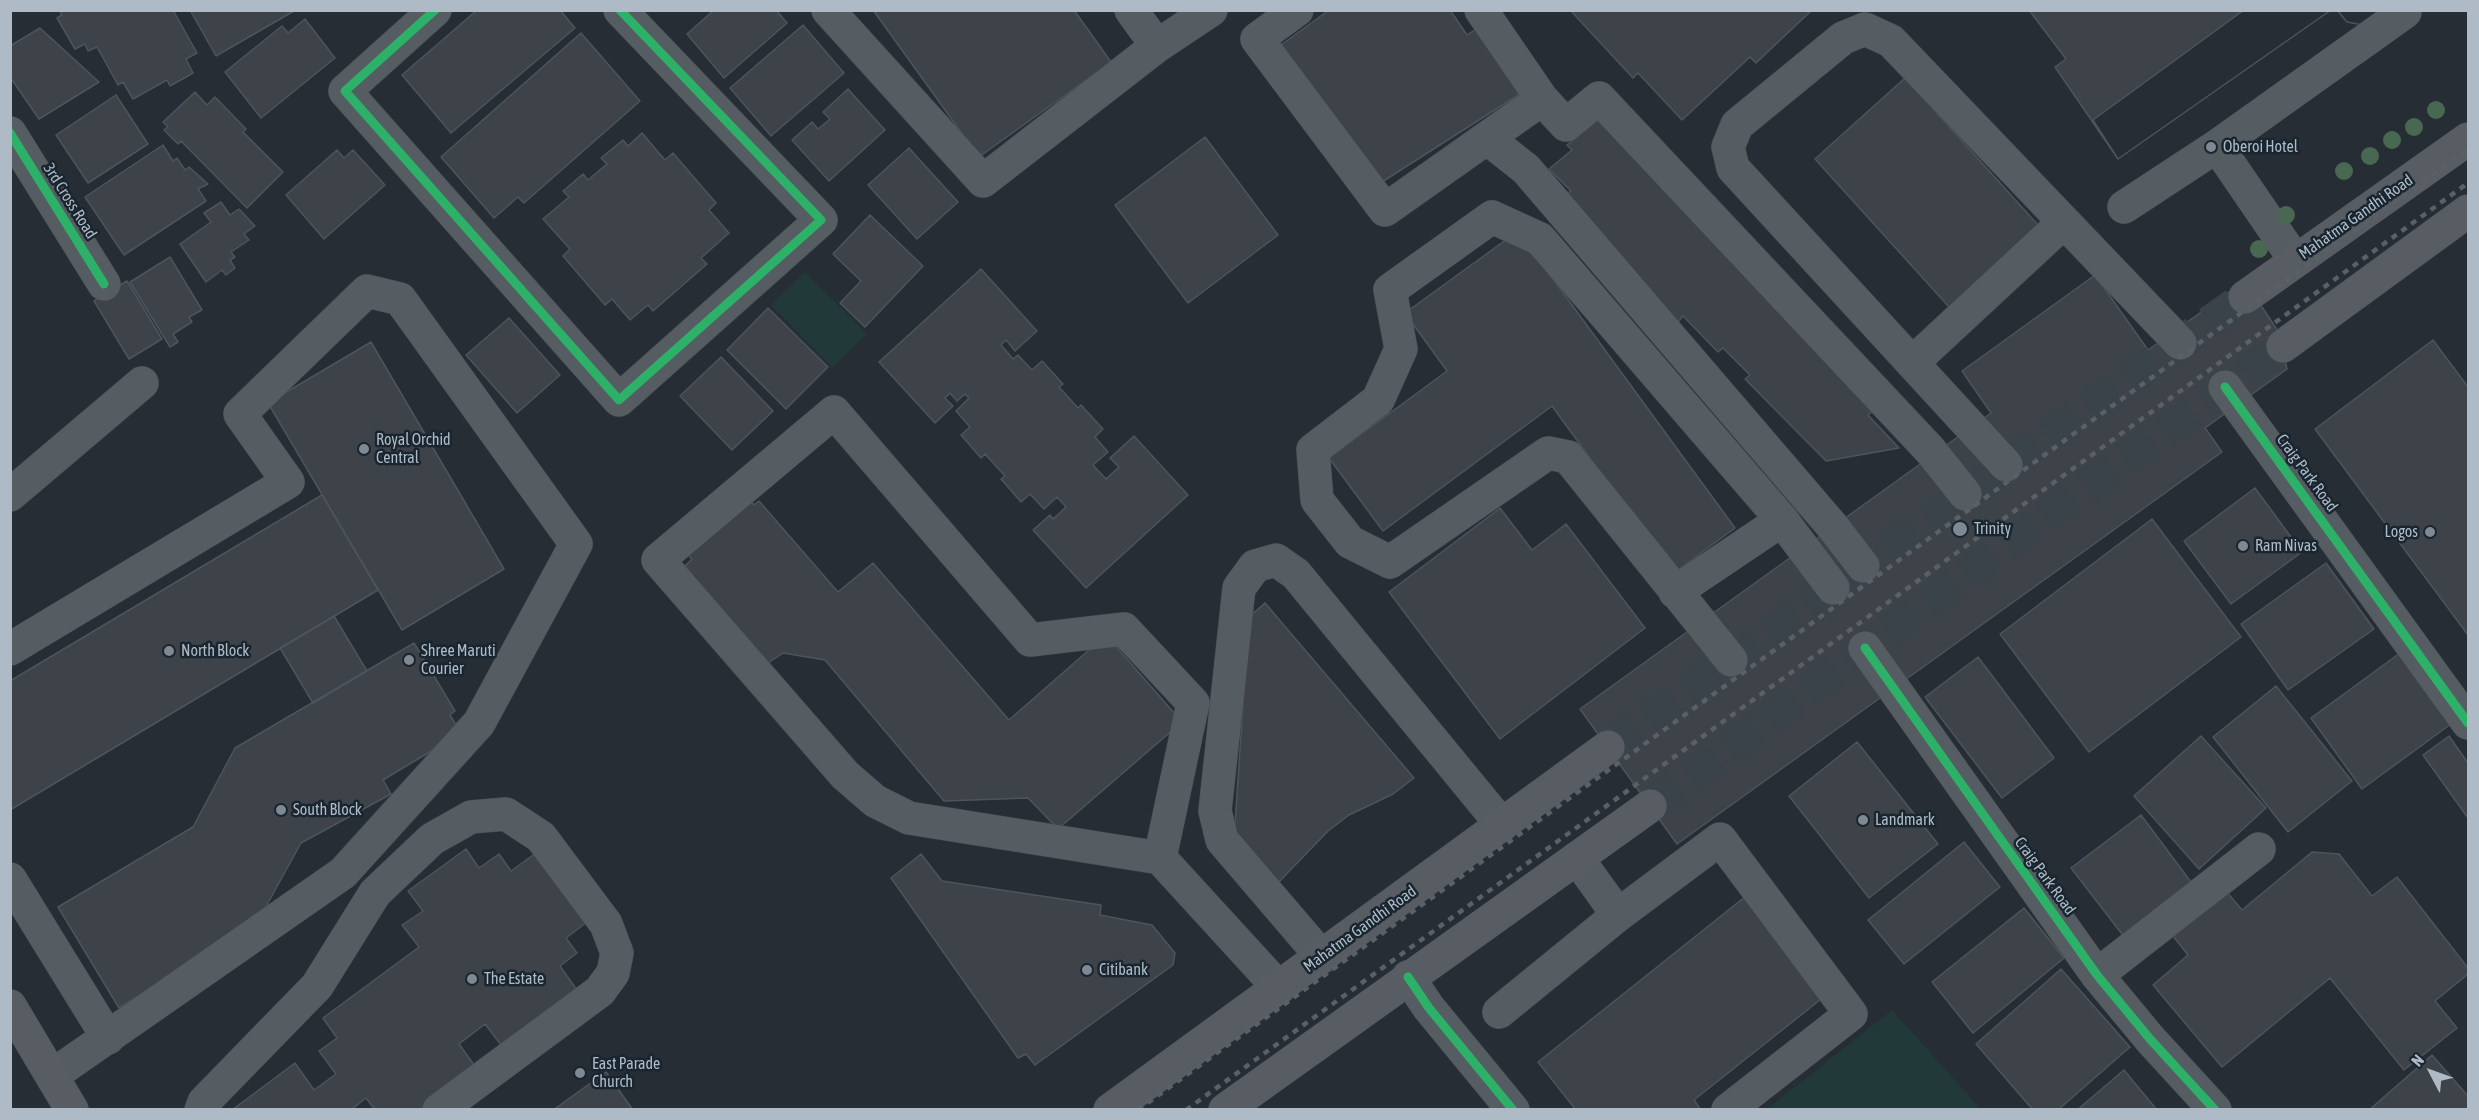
<!DOCTYPE html>
<style>
body{margin:0}
#map{position:relative;width:2479px;height:1120px;overflow:hidden;background:#262d34;font-family:"Asap Condensed",sans-serif}
canvas{display:block}
.frame{position:absolute;inset:0;border:12px solid #aebbc7;pointer-events:none}
.north{position:absolute;left:2401px;top:1042px;width:60px;height:60px;-webkit-text-stroke:4px #19252f;paint-order:stroke;rotate:311deg;font-size:16px;font-weight:700;line-height:24px;text-align:center;color:#aebbc7}
.north::after{content:'';display:block;margin:auto;width:21px;height:27px;background:#aebbc7;clip-path:polygon(50% 0,100% 100%,50% 72%,0 100%)}
</style>
<div id="map">
<canvas width="2479" height="1120"></canvas>
<div class="frame"></div>
<div class="north">N</div>
</div>
<script>
const ctx = document.querySelector('canvas').getContext('2d');
ctx.lineJoin = 'round';
function paint(path, color) { ctx.fillStyle = color; ctx.fill(path, 'evenodd'); }
const poly = rows => new Path2D(rows.map(r => 'M' + r).join(''));
function strokePath(path, color, width, dash) { ctx.strokeStyle = color; ctx.lineWidth = width; ctx.lineCap = dash ? 'butt' : 'round'; ctx.setLineDash(dash || []); ctx.stroke(path); }
function drawText(font, color, halo, rows, align = 'center') {
  ctx.font = font + ' "Asap Condensed",sans-serif'; ctx.lineWidth = 5; ctx.setLineDash([]); ctx.textBaseline = 'middle'; ctx.strokeStyle = halo; ctx.fillStyle = color; for (const [text, x, y, turn = 0] of rows) {
    ctx.save(); ctx.translate(x, y); ctx.rotate((+turn || 0) * Math.PI / 180); ctx.textAlign = isNaN(turn) ? turn : align; if (halo) ctx.strokeText(text, 0, 0); ctx.fillText(text, 0, 0); ctx.restore();
  }
}
paint(poly([
 [805,272,867,334,833,368,771,305],
 [1892,1010,1981,1109,1767,1109]
]), '#22393a');
const building = poly([
 [59,10,173,10,197,53,186,59,193,73,170,86,167,80,133,99,123,82,118,85,97,47,88,51,85,44,75,49,57,18,62,15,59,10],
 [190,10,293,10,294,11,216,56,190,10],
 [477,10,560,10,575,28,451,133,402,75,477,10],
 [714,10,776,10,787,23,724,78,687,34,714,10],
 [873,10,1074,10,1111,62,979,157,873,10],
 [1329,10,1450,10,1467,35,1476,29,1529,88,1382,182,1281,45,1329,10],
 [1570,10,1812,10,1756,63,1750,57,1682,120,1638,73,1633,78,1570,10],
 [2029,10,2331,10,2118,159,2055,67,2066,59,2029,10],
 [2244,10,2331,10,2118,159,2093,120,2244,10],
 [2337,10,2383,10,2363,25,2347,22,2337,10],
 [2337,10,2383,10,2363,25,2347,22,2337,10],
 [305,19,335,58,261,118,225,72,282,26,288,33,305,19],
 [803,25,844,73,771,136,730,88,803,25],
 [40,28,99,82,39,119,10,77,10,46,40,28],
 [581,33,640,101,524,203,518,197,494,218,441,157,581,33],
 [1905,78,2039,226,1949,307,1815,159,1905,78],
 [848,89,885,130,829,181,792,140,812,122,818,129,830,119,823,112,848,89],
 [195,92,207,105,215,97,246,129,243,132,283,172,247,208,181,141,178,144,164,130,168,127,163,122,195,92],
 [116,95,148,144,88,183,56,135,116,95],
 [1603,116,1877,408,1868,415,1899,448,1826,461,1745,379,1750,375,1723,348,1718,352,1683,316,1678,322,1565,195,1571,191,1549,169,1572,150,1567,145,1603,116],
 [642,133,665,160,673,153,716,203,709,210,729,233,701,258,707,264,653,311,648,305,630,320,612,299,605,305,563,256,570,249,543,219,569,197,563,191,583,174,588,180,607,164,601,158,623,140,628,146,642,133],
 [1205,137,1278,235,1188,303,1115,205,1205,137],
 [163,145,173,161,177,158,185,170,189,167,208,184,198,189,206,201,124,255,85,197,163,145],
 [909,148,958,202,917,239,868,185,909,148],
 [337,150,344,158,353,150,385,185,324,239,286,195,337,150],
 [221,202,230,215,239,209,255,226,244,234,249,240,231,252,235,257,230,260,235,268,226,275,222,270,206,282,180,244,211,222,204,213,221,202],
 [870,215,923,266,865,327,840,303,861,281,833,254,870,215],
 [1518,231,1735,528,1674,573,1552,406,1383,531,1329,458,1447,371,1405,313,1518,231],
 [170,257,202,310,189,317,192,322,173,334,178,342,170,347,130,282,170,257],
 [981,269,1037,331,1015,351,1006,340,1001,345,1013,359,1018,355,1032,370,1042,361,1063,384,1059,387,1078,408,1081,405,1103,429,1095,437,1108,452,1093,465,1106,479,1119,467,1110,458,1134,436,1188,495,1086,588,1033,530,1050,515,1053,519,1066,507,1057,497,1044,509,1030,494,1021,502,1001,479,1005,476,985,454,981,458,961,435,970,427,956,411,969,398,965,394,957,401,950,393,945,398,953,406,935,423,879,362,981,269],
 [2095,275,2148,350,2232,290,2260,304,2280,334,2287,369,2205,428,2222,452,1677,844,1580,709,1991,413,1962,371,2095,275],
 [127,281,162,339,129,359,94,301,127,281],
 [768,308,828,367,786,409,727,350,768,308],
 [509,318,560,375,517,413,466,355,509,318],
 [2433,340,2468,387,2468,635,2315,429,2433,340],
 [371,342,504,569,402,630,268,403,371,342],
 [721,357,773,411,732,450,680,396,721,357],
 [2255,488,2302,552,2231,604,2184,541,2255,488],
 [322,495,378,590,10,810,10,681,322,495],
 [750,500,754,505,759,501,838,592,873,563,1009,720,1106,635,1182,722,1058,829,1028,798,944,801,825,660,783,653,768,663,684,567,692,559,687,554,750,500],
 [1500,508,1532,550,1566,524,1645,628,1500,739,1389,592,1500,508],
 [2152,519,2241,637,2089,752,2000,634,2152,519],
 [2326,563,2374,629,2288,690,2241,624,2326,563],
 [1265,603,1414,778,1393,794,1349,815,1328,831,1274,887,1234,838,1249,617,1265,603],
 [334,616,367,671,313,703,280,648,334,616],
 [414,643,455,711,450,715,461,733,383,780,391,794,301,843,258,921,119,1008,58,907,193,827,235,748,414,643],
 [2400,653,2451,724,2362,789,2311,718,2400,653],
 [1978,657,2054,758,2002,798,1925,697,1978,657],
 [2276,686,2352,781,2288,832,2213,737,2276,686],
 [2201,736,2266,808,2199,869,2134,796,2201,736],
 [2449,736,2468,763,2468,818,2423,755,2449,736],
 [1857,742,1938,844,1869,898,1789,796,1857,742],
 [2141,815,2194,886,2125,938,2071,868,2141,815],
 [1964,842,2000,887,1904,964,1868,920,1964,842],
 [466,849,479,868,499,854,511,871,536,853,587,922,566,938,577,953,560,966,579,993,504,1049,485,1024,459,1044,477,1069,422,1110,375,1110,366,1098,351,1110,232,1110,295,1063,314,1090,336,1074,319,1051,337,1038,323,1018,419,947,402,925,423,911,408,891,466,849],
 [2312,852,2339,854,2372,896,2397,877,2468,968,2468,974,2435,1001,2457,1028,2404,1070,2330,978,2222,1067,2153,985,2188,955,2173,936,2226,891,2242,910,2312,852],
 [921,854,942,881,1101,905,1100,915,1152,925,1175,953,1173,965,1035,1065,1026,1054,1018,1058,891,878,921,854],
 [1746,896,1825,996,1694,1100,1701,1110,1576,1110,1538,1062,1746,896],
 [2024,908,2064,958,1973,1033,1932,982,2024,908],
 [2061,969,2130,1047,2058,1110,2033,1110,1976,1044,2061,969],
 [2432,1055,2468,1096,2468,1110,2369,1110,2432,1055],
 [2124,1070,2157,1110,2077,1110,2124,1070],
 [606,1072,633,1110,553,1110,606,1072]
]);
paint(building, '#3d4349');
strokePath(building, '#4d555c', 1.5);
strokePath(poly([
 [1608,747,2245,297],
 [1650,806,2026,530,2283,346]
]), '#3a424a', 33, [33, 16]);
const minor = poly([
 [435,10,345,91,619,400,821,220,620,10],
 [828,10,983,181,1157,46,1211,10],
 [1131,10,1157,46],
 [1297,10,1257,39,1385,210,1542,99],
 [1481,10,1542,99,1566,125,1599,98,1930,450,1965,494],
 [10,133,104,284],
 [1488,139,1526,169,1833,527,1863,566],
 [2124,207,2217,146],
 [2295,260,2217,146,2405,12],
 [1912,363,2064,222],
 [2225,387,2468,723],
 [2006,465,1733,168,1728,147,1737,125,1843,38,1865,29,1891,41,2180,343],
 [10,495,142,383],
 [1675,592,1782,520],
 [1865,648,2097,975,2150,1039,2215,1110],
 [10,649,288,482,240,414,367,291,400,299,576,544,479,723,343,873,53,1075],
 [1731,660,1568,457,1548,453,1390,562,1350,542,1317,500,1313,450,1378,400,1401,349,1390,290,1492,217,1540,239,1782,520,1833,588],
 [1160,858,1193,703,1124,629,1030,640,834,412,658,560,845,775,875,801,909,818,1160,858,1279,988],
 [1577,858,1618,915],
 [10,879,108,1038],
 [1322,957,1222,840,1215,811,1239,588,1255,566,1276,560,1296,574,1502,825],
 [2097,975,2259,849],
 [1408,977,1429,1008,1513,1110],
 [1499,1012,1618,915,1720,839,1851,1014,1728,1110],
 [201,1110,204,1102,317,986,375,893,432,839,471,817,506,814,541,837,606,924,617,953,613,973,600,991,439,1110]
]);
const major = poly([
 [2245,297,2468,139],
 [2283,346,2468,211],
 [10,1006,72,1110],
 [1110,1110,1608,747],
 [1225,1110,1650,806]
]);
strokePath(minor, '#44494f', 34);
strokePath(major, '#434a51', 34);
strokePath(minor, '#555c62', 33);
strokePath(major, '#585d64', 33);
strokePath(poly([
 [1138,1110,2468,149],
 [1186,1110,2468,183]
]), '#596066', 4.5, [6, 6]);
strokePath(poly([
 [435,10,345,91,619,400,821,220,620,10],
 [10,133,104,284],
 [2225,387,2468,723],
 [1865,648,2097,975,2150,1039,2215,1110],
 [1408,977,1429,1008,1513,1110]
]), '#2db169', 9);
ctx.fillStyle = '#486851';
for (const [x, y] of [
 [2436,110],
 [2414,127],
 [2392,140],
 [2370,156],
 [2344,171],
 [2286,215],
 [2259,249]
]) { ctx.beginPath(); ctx.arc(x, y, 9, 0, 2 * Math.PI); ctx.fill(); }
for (const [x, y, r, color] of [
 [2211,147,6,"#7e8994"],
 [364,449,6,"#7e8994"],
 [1960,529,8,"#7e8994"],
 [2430,532,6,"#7e8994"],
 [2243,546,6,"#7e8994"],
 [169,651,6,"#7e8994"],
 [409,660,6,"#7e8994"],
 [281,810,6,"#7e8994"],
 [1863,820,6,"#7e8994"],
 [1087,970,6,"#7e8994"],
 [472,979,6,"#7e8994"],
 [580,1073,6,"#7e8994"]
]) { const dot = new Path2D(); dot.arc(x, y, r, 0, 2 * Math.PI); ctx.fillStyle = color; ctx.fill(dot); strokePath(dot, '#19252f', 2); }
drawText('16px', '#aebbc7', '#19252f', [
 ["Oberoi Hotel",2223,147],
 ["Royal Orchid",376,440],
 ["Central",376,458],
 ["Trinity",1974,529],
 ["Logos",2418,532,"right"],
 ["Ram Nivas",2255,546],
 ["North Block",181,651],
 ["Shree Maruti",421,651],
 ["Courier",421,669],
 ["South Block",293,810],
 ["Landmark",1875,820],
 ["Citibank",1099,970],
 ["The Estate",484,979],
 ["East Parade",592,1064],
 ["Church",592,1082]
], 'left');
drawText('16px', '#aebbc7', '#19252f', [
 ["3rd Cross Road",70,201,58],
 ["Mahatma Gandhi Road",2356,217,-35],
 ["Craig Park Road",2307,473,54],
 ["Craig Park Road",2045,876,54],
 ["Mahatma Gandhi Road",1360,929,-36]
]);
</script>
